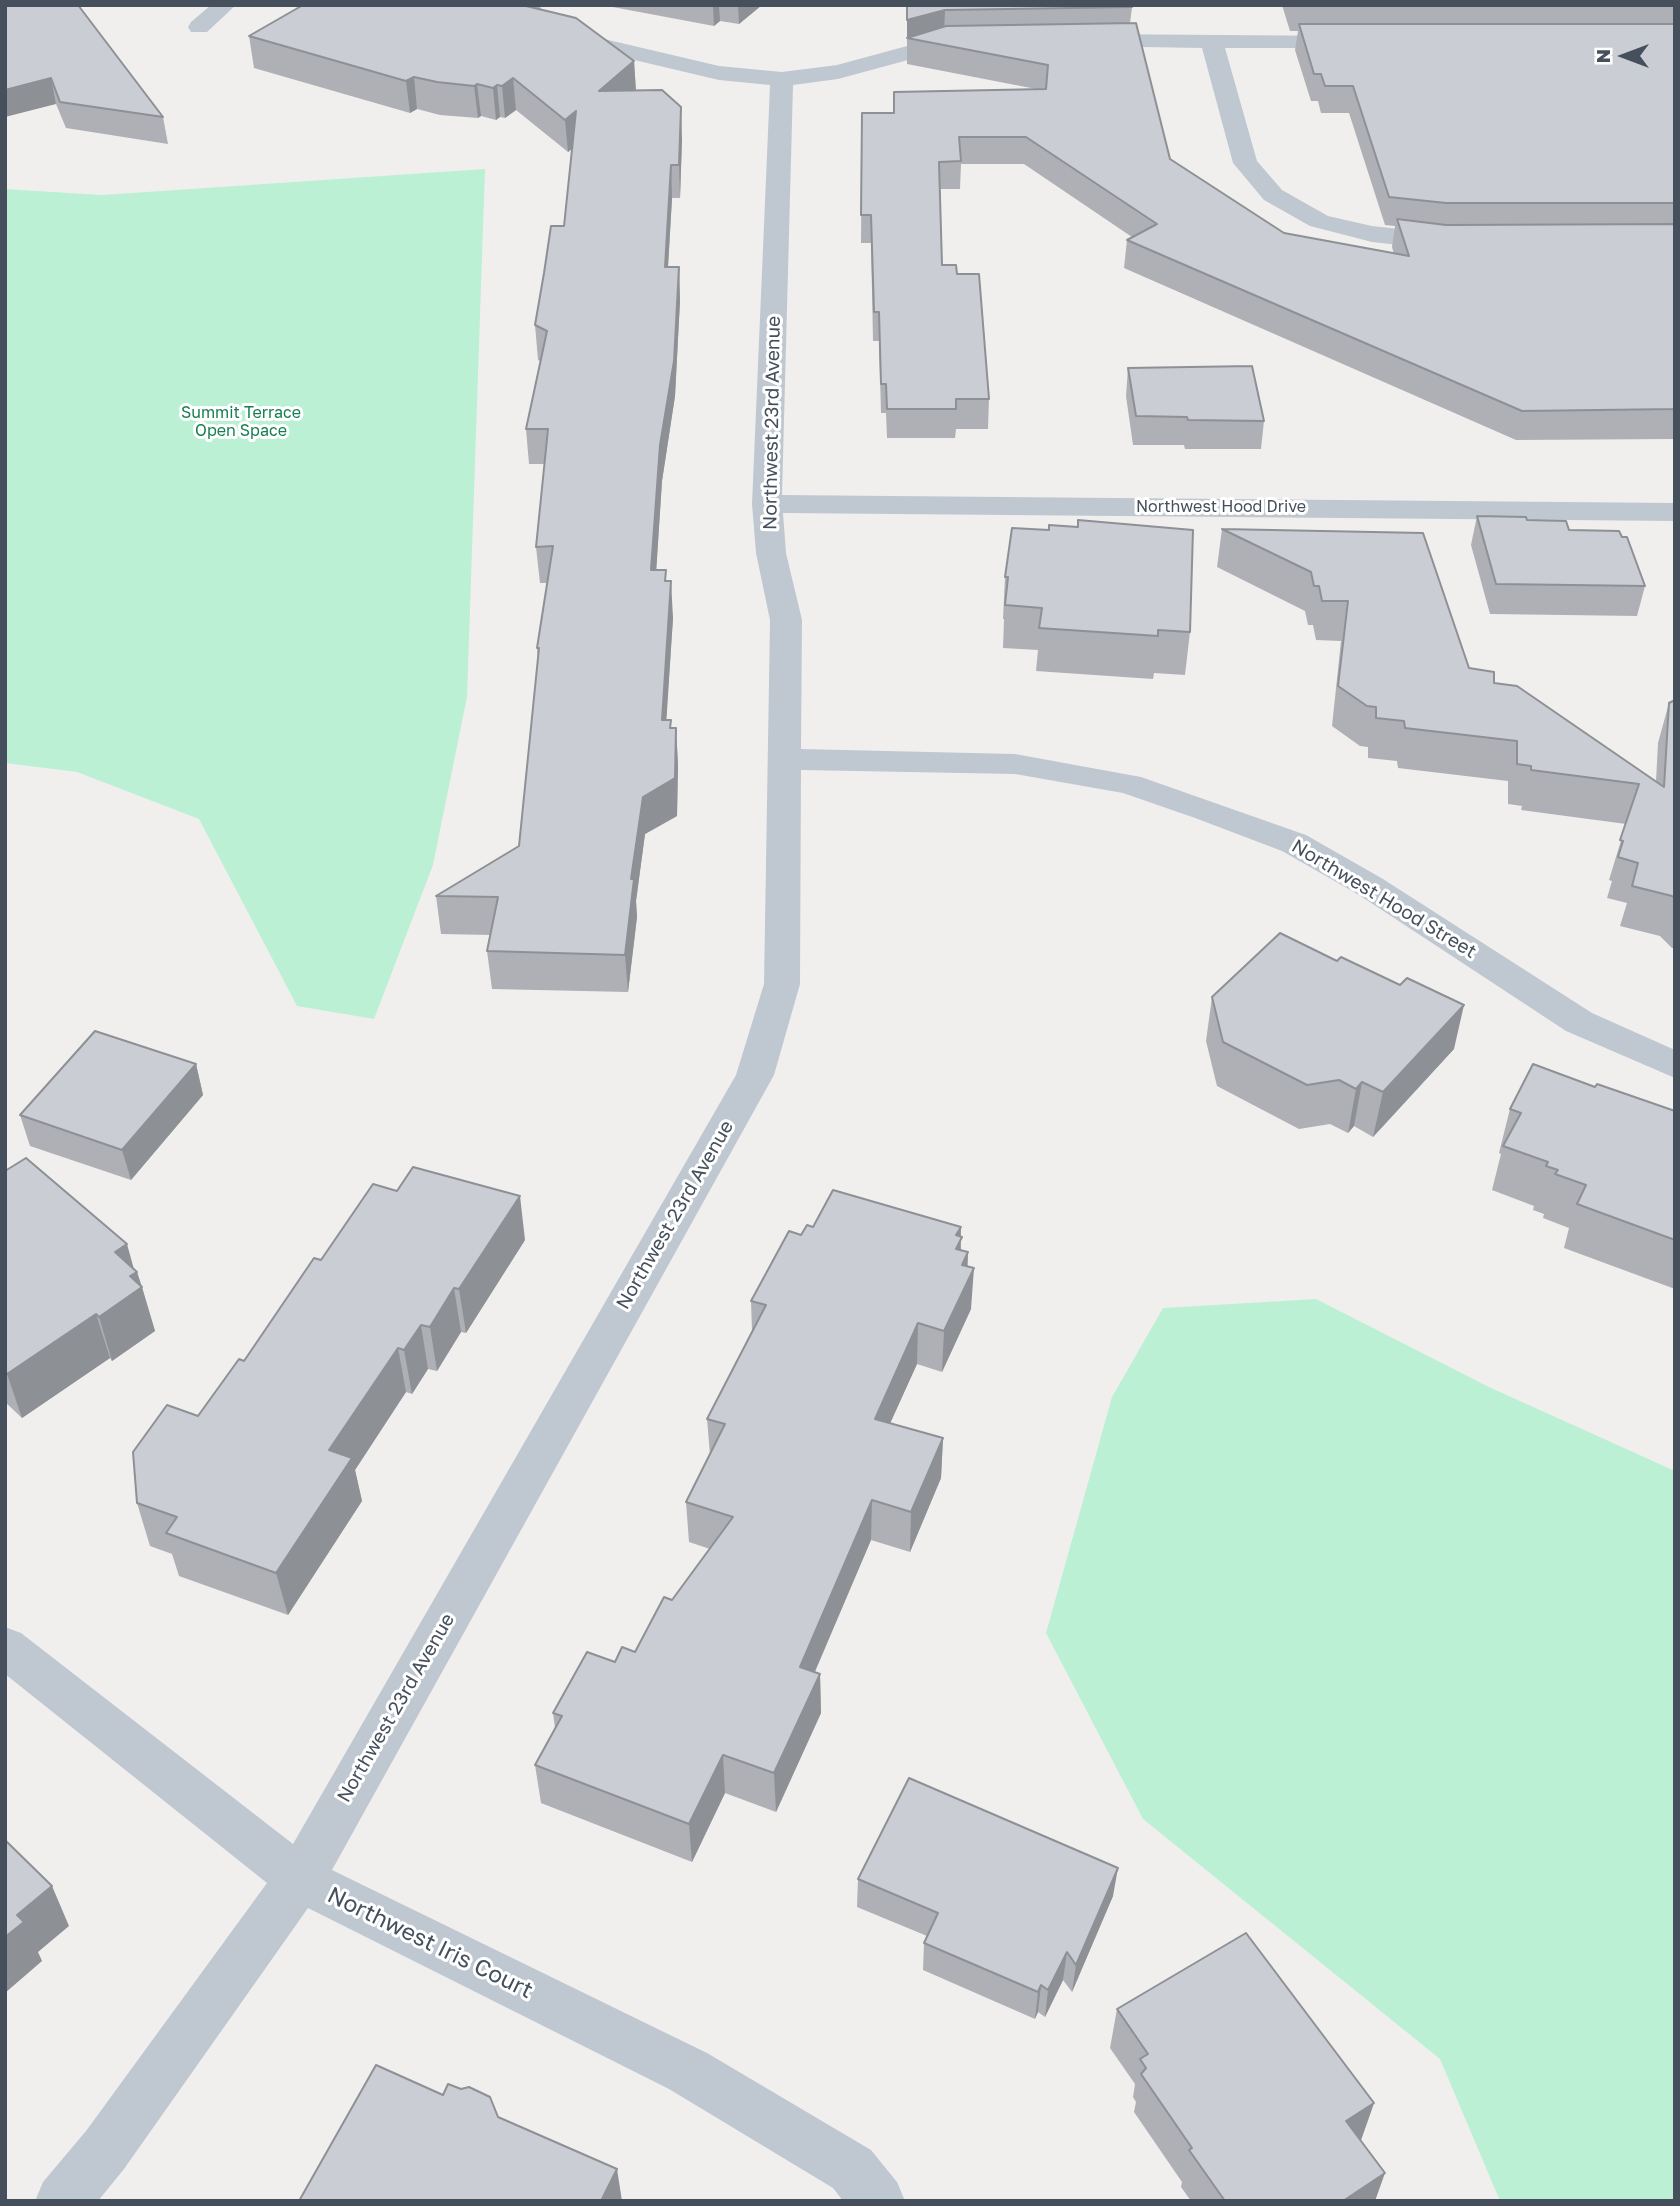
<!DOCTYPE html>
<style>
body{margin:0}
#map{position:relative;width:1680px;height:2206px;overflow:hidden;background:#f1efee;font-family:"Golos Text",sans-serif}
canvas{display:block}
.frame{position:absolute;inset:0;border:7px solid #46505c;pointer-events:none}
.north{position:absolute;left:1589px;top:21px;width:70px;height:70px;-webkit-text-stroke:5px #fff;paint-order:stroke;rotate:270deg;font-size:19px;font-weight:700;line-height:28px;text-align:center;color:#46505c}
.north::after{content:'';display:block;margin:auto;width:24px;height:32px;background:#46505c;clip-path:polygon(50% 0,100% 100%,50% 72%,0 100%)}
</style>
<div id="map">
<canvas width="1680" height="2206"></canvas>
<div class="frame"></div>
<div class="north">N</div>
</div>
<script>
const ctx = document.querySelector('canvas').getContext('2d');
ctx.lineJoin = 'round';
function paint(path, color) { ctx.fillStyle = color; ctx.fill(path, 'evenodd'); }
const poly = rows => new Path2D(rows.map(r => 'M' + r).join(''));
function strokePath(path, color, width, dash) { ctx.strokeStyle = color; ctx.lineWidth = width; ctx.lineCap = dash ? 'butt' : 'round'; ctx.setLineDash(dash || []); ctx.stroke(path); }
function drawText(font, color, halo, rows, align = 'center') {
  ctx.font = font + ' "Golos Text",sans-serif'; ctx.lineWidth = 6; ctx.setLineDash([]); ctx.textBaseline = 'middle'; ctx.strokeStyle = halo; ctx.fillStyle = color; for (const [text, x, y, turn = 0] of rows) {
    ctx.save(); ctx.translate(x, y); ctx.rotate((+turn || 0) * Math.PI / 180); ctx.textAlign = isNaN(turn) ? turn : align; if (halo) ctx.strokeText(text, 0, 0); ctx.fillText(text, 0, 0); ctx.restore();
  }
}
paint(poly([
 [485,169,467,697,433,865,374,1019,297,1006,199,819,77,772,5,763,5,189,102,195],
 [1316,1299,1489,1387,1675,1471,1675,2201,1500,2201,1440,2059,1143,1819,1046,1633,1112,1397,1163,1308]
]), '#bcf0d4');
paint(poly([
 [211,5,236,5,207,32,191,32,188,27,191,22,211,5],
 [566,30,719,66,782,72,837,65,944,36,964,38,967,43,964,48,945,50,838,79,793,85,782,495,1675,503,1675,521,783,513,786,553,802,620,801,749,1015,754,1141,777,1306,835,1383,879,1592,1013,1675,1050,1675,1078,1566,1031,1359,895,1282,851,1195,818,1123,793,1015,774,801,770,800,984,774,1075,332,1870,707,2053,871,2150,897,2182,905,2201,843,2201,833,2188,669,2089,308,1908,124,2169,98,2201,35,2201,43,2182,86,2131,267,1883,5,1674,5,1627,21,1633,293,1844,736,1075,764,984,770,620,756,553,752,504,770,85,719,80,558,42,555,37,558,32,566,30],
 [1090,34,1356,36,1359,41,1356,46,1348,48,1225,48,1257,161,1282,190,1328,216,1372,226,1445,234,1454,237,1458,242,1454,247,1445,250,1372,242,1310,226,1264,200,1233,163,1202,48,1082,46,1079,41,1082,36,1090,34]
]), '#bfc8d1');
paint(poly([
 [5,5,163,117,168,144,66,128,56,104],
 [303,5,540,5,541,10,634,61,636,90,682,139,680,198,672,198,668,267,679,267,680,301,675,396,662,481,656,570,666,581,673,618,666,720,671,728,676,728,678,765,677,816,645,834,636,901,637,917,628,992,492,989,487,951,491,935,441,934,436,896,519,846,538,660,537,648,547,583,540,583,536,547,545,464,529,464,526,429,540,361,538,360,535,325,564,226,572,149,568,152,516,110,505,118,500,117,496,120,481,116,478,118,440,115,417,109,410,113,254,68,249,36],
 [602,5,762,5,739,24,720,21,714,26],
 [907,5,1132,7,1130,24,1170,159,1284,233,1394,254,1392,247,1395,226,1385,225,1349,113,1321,113,1318,101,1311,101,1295,50,1298,31,1290,31,1282,5,1675,5,1675,439,1516,440,1124,268,1127,240,1132,237,1024,164,961,164,960,189,940,189,942,265,957,274,989,399,988,429,956,429,955,438,887,438,886,413,881,413,879,341,873,341,871,243,861,243,862,113,894,113,1036,89,907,64],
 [1128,368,1264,421,1261,449,1185,449,1184,445,1133,445,1126,396],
 [1477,516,1527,520,1645,586,1637,616,1490,614,1471,545],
 [1012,528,1190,632,1185,675,1154,673,1153,679,1036,671,1038,650,1003,648,1004,619,1003,619,1005,577],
 [1222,529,1423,533,1469,668,1656,781,1658,743,1669,703,1675,700,1675,948,1672,948,1660,936,1620,926,1627,903,1607,898,1612,881,1609,880,1626,824,1521,810,1522,806,1508,804,1508,781,1398,768,1397,761,1368,758,1368,747,1360,746,1332,726,1341,641,1316,640,1313,625,1308,625,1305,611,1217,567],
 [1212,997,1454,1049,1373,1137,1354,1126,1348,1133,1330,1124,1299,1129,1217,1086,1206,1041],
 [196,1064,203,1095,131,1180,30,1146,20,1115],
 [1595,1087,1675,1111,1675,1289,1564,1248,1569,1228,1543,1218,1544,1214,1533,1210,1534,1206,1492,1190,1501,1154,1499,1153,1510,1109],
 [5,1171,137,1272,155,1331,112,1361,110,1358,22,1418,5,1402],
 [813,1227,961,1236,961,1250,968,1252,967,1267,971,1309,942,1372,917,1364,890,1423,943,1438,941,1478,910,1552,871,1540,815,1672,820,1674,821,1713,776,1812,725,1793,692,1862,541,1803,535,1765,555,1728,553,1713,615,1662,635,1652,710,1549,689,1542,686,1502,710,1455,707,1419,752,1332,751,1301,801,1235],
 [525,1240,466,1333,461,1332,437,1371,428,1369,412,1394,406,1392,355,1470,362,1501,288,1615,179,1576,172,1554,150,1546,137,1503,198,1416,244,1361],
 [858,1879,1113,1896,1072,1992,1063,1980,1045,2017,1038,2012,1035,2019,923,1970,924,1943,927,1936,857,1907],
 [1117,2009,1374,2103,1361,2140,1360,2141,1375,2201,1191,2201,1181,2187,1182,2182,1134,2112,1136,2102,1133,2097,1135,2084,1110,2048]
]), '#aeb0b6');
paint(poly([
 [713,5,719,5,720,21,714,26],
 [738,5,762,5,739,24],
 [945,10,944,33,907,38,907,43,907,20],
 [634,61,636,93,599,91],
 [414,77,417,109,410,113,406,81],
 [51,78,56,104,5,117,5,90],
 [513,78,516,110,505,118,502,86],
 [477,84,481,116,478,118,474,86],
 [497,85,500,117,496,120,493,88],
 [681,107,682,139,680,198,679,165],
 [576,111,578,143,568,152,565,120],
 [671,165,672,198,666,301,665,267],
 [679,267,680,301,675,396,662,481,654,606,651,570,660,445],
 [671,581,673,618,664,757,662,720],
 [676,728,678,765,677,816,645,834,636,901,637,917,628,992,625,955,631,879,643,797],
 [1464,1005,1454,1049,1373,1137,1383,1092],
 [196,1064,203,1095,131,1180,122,1150],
 [1362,1082,1354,1126,1348,1133,1356,1089],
 [520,1196,525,1240,466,1333,459,1289],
 [961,1227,960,1278,954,1290,956,1235],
 [127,1244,135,1273,137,1272,142,1287,155,1331,112,1361,99,1317,115,1252],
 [968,1252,967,1283,974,1268,971,1309,942,1372,944,1331,962,1265],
 [454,1288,461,1332,437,1371,430,1327],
 [96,1314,110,1358,22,1418,7,1374],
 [918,1323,917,1364,874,1459,875,1419],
 [421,1325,428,1369,412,1394,404,1350],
 [398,1348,406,1392,355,1470,362,1501,288,1615,276,1573,329,1450],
 [943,1438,941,1478,910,1552,911,1512],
 [872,1500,871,1540,800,1706,800,1667],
 [820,1674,821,1713,776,1812,774,1773],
 [723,1755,725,1793,692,1862,689,1824],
 [1118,1868,1113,1896,1072,1992,1076,1965],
 [52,1886,69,1926,38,1952,42,1961,5,1993,5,1937,17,1915],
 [1067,1952,1063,1980,1045,2017,1048,1990],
 [1041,1985,1038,2012,1035,2019,1038,1992],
 [1374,2103,1361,2140,1334,2158,1346,2121],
 [617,2169,622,2201,601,2201],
 [1385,2173,1375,2201,1343,2201]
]), '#8d9094');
const building = poly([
 [5,5,78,5,163,117,60,102,51,78,5,90,5,5],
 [303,5,522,5,576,18,634,61,599,91,662,90,681,107,679,165,671,165,665,267,679,267,674,361,660,445,651,570,666,570,665,581,671,581,662,720,671,720,670,728,676,728,675,778,643,797,631,879,634,879,625,955,487,951,498,897,436,896,519,846,539,648,537,648,553,546,536,547,548,429,526,429,547,331,535,325,544,273,551,226,564,226,576,111,565,120,513,78,502,86,497,85,493,88,477,84,474,86,437,82,414,77,406,81,249,36,303,5],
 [907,5,1131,5,1132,7,945,10,907,20,907,5],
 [1431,5,1675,5,1675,6,1431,5],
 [1136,23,1170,159,1284,233,1409,256,1397,219,1446,225,1675,224,1675,409,1522,411,1127,240,1157,224,1026,137,959,137,961,161,939,162,942,265,956,265,957,274,979,274,989,399,956,399,956,409,887,409,886,384,881,384,879,312,874,312,871,215,861,215,862,113,894,113,894,92,1046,89,1048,65,907,38,946,26,1136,23],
 [1299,24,1675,24,1675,203,1446,203,1389,197,1353,86,1325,86,1321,74,1314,74,1299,24],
 [1252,366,1264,421,1188,420,1187,417,1136,416,1128,368,1252,366],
 [1477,516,1526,517,1527,520,1566,521,1569,530,1619,531,1622,537,1627,537,1645,586,1496,584,1477,516],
 [1078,520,1193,530,1190,632,1158,630,1158,636,1039,628,1042,608,1005,605,1008,577,1005,577,1012,528,1049,530,1049,525,1078,527,1078,520],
 [1222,529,1423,533,1469,668,1494,672,1494,683,1517,686,1664,787,1669,703,1675,700,1675,898,1672,896,1632,886,1638,863,1618,857,1623,841,1620,840,1639,784,1531,770,1531,766,1517,764,1517,741,1405,728,1404,721,1376,718,1376,707,1367,706,1338,686,1348,601,1322,601,1319,586,1314,586,1311,572,1222,529],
 [1280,933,1337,961,1341,957,1400,985,1407,978,1464,1005,1383,1092,1362,1082,1356,1089,1339,1080,1307,1085,1223,1042,1212,997,1280,933],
 [95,1031,196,1064,122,1150,20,1115,95,1031],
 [1533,1064,1595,1087,1597,1084,1675,1111,1675,1240,1577,1204,1586,1185,1555,1174,1558,1170,1546,1166,1548,1162,1503,1146,1521,1113,1510,1109,1533,1064],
 [26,1158,127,1244,115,1252,137,1272,130,1276,142,1287,99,1317,96,1314,7,1374,5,1373,5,1171,26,1158],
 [413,1167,520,1196,459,1289,454,1288,430,1327,421,1325,404,1350,398,1348,329,1450,352,1458,276,1573,166,1533,177,1517,137,1503,133,1452,167,1405,198,1416,239,1359,244,1361,314,1258,321,1260,373,1184,397,1191,413,1167],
 [833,1190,961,1227,956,1235,962,1237,956,1249,968,1252,962,1265,974,1268,944,1331,918,1323,875,1419,943,1438,911,1512,872,1500,800,1667,820,1674,774,1773,723,1755,689,1824,535,1765,562,1716,553,1713,587,1652,615,1662,622,1647,635,1652,664,1597,672,1600,733,1517,686,1502,725,1424,707,1419,766,1305,751,1301,789,1231,801,1235,807,1225,813,1227,833,1190],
 [909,1778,1118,1868,1076,1965,1067,1952,1048,1990,1041,1985,1038,1992,924,1943,938,1913,858,1879,909,1778],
 [5,1840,52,1886,17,1915,24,1922,5,1937,5,1840],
 [1246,1933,1374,2103,1346,2121,1385,2173,1343,2201,1225,2201,1189,2150,1192,2148,1141,2074,1146,2068,1140,2059,1148,2054,1117,2009,1246,1933],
 [376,2065,443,2095,448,2084,461,2089,469,2087,490,2097,498,2117,617,2169,601,2201,299,2201,376,2065]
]);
paint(building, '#cacdd4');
strokePath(building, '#8d9094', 2);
drawText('16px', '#157f52', '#fff', [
 ["Summit Terrace",241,413],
 ["Open Space",241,431]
]);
drawText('16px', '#46505c', '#fff', [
 ["Northwest Hood Drive",1221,507]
]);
drawText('19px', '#46505c', '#fff', [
 ["Northwest 23rd Avenue",772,423,-89],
 ["Northwest Hood Street",1384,899,31],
 ["Northwest 23rd Avenue",675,1215,-60],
 ["Northwest 23rd Avenue",396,1708,-60]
]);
drawText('23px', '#46505c', '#fff', [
 ["Northwest Iris Court",430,1943,26]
]);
</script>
